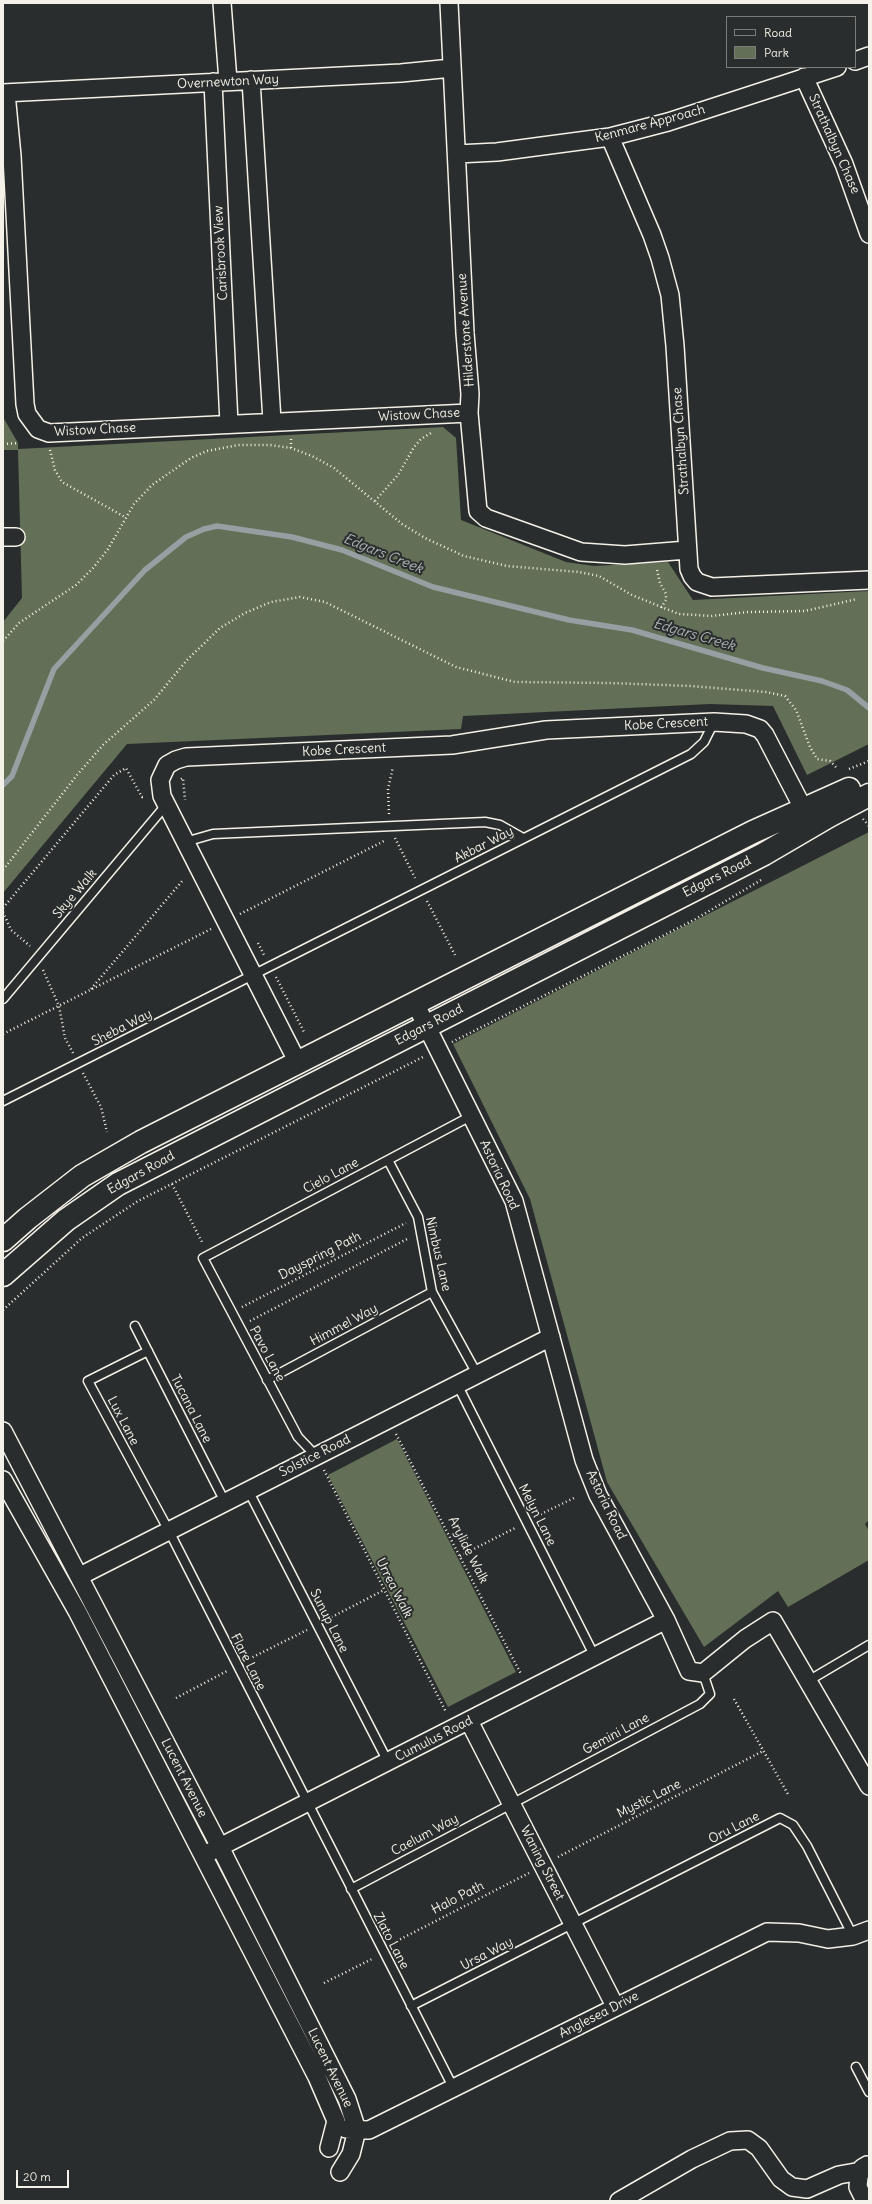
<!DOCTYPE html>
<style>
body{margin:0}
#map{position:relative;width:872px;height:2204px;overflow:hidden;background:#2a2d2e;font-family:Delius,sans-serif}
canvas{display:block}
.frame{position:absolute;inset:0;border:4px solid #f4f1e8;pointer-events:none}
.legend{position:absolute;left:726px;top:16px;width:130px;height:52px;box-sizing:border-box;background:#2a2d2e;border:1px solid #7b7b78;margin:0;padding:5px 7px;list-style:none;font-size:12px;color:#f4f1e8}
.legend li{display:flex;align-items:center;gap:8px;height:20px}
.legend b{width:20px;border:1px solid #7b7b78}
.scale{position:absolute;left:16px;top:2170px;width:53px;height:18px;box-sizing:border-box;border:2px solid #f4f1e8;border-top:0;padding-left:5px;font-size:12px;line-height:14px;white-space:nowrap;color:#f4f1e8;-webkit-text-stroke:3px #2a2d2e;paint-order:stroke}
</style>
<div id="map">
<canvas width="872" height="2204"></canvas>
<div class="frame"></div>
<ul class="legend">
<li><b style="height:5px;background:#2a2d2e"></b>Road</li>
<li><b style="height:11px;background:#636f56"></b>Park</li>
</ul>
<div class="scale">20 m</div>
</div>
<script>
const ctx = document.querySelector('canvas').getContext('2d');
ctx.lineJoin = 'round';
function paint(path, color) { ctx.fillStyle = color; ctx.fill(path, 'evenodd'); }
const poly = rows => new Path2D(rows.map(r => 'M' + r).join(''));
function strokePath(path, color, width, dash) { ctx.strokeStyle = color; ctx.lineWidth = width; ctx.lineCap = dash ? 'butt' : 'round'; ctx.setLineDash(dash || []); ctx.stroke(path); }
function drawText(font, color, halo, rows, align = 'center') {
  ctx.font = font + ' Delius,sans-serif'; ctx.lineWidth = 4; ctx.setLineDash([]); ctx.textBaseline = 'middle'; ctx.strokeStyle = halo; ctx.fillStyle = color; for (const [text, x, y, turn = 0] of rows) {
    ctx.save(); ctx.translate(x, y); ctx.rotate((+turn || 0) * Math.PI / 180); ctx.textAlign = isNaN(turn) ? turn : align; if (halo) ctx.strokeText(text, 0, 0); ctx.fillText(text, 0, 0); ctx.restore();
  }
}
paint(poly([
 [3,417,18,443,18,449,443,427,456,438,461,520,566,562,594,566,668,562,693,600,869,591,869,744,807,775,773,706,710,704,463,716,461,729,127,744,3,893,3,622,22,598,18,450,3,450],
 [869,832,869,1520,865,1524,869,1531,869,1560,788,1607,778,1591,704,1647,607,1482,530,1199,453,1044],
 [397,1439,516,1672,448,1707,328,1475]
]), '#636f56');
strokePath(poly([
 [3,785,12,776,54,669,145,570,186,537,204,529,217,526,292,537,342,550,433,587,569,620,632,630,763,668,822,681,847,690,869,708]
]), '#969fa2', 5.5);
const service = poly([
 [185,842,213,834,485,822,500,825,523,838],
 [3,999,166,805],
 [3,1101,691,754,704,742,714,722],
 [388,1160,418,1217,432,1292,477,1374],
 [135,1326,225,1502],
 [148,1351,88,1381,169,1531,454,2089],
 [267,1380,432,1292],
 [457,1384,595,1657],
 [316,1456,298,1437,203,1258,471,1116],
 [248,1490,388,1762],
 [808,1681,869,1645],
 [351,1889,700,1704,710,1694,703,1673],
 [411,2006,780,1818,793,1825,807,1846,853,1936],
 [856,2067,869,2092]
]);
const minor = poly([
 [222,3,228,81],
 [449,3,465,333,470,394,469,413,478,511,486,518,581,552,625,555,687,550],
 [855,61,869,56],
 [804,77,844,164,869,234],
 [251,80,272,421],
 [213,82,229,424],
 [3,93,401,73,452,68],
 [6,93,12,156,25,404,27,414,38,429,49,433,469,413],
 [610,137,652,235,660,258,670,295,675,346,689,569,692,576,697,582,712,587,869,580],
 [457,154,497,152,610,137,668,122,837,67],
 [3,537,16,537],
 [415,1003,514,1201,584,1460,598,1495,666,1620,689,1671,703,1673,745,1639,773,1621,869,1786],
 [298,1063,162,796,160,780,167,765,176,760,186,757,452,745,546,730,714,722,746,724,760,729,765,735,804,810],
 [3,1431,220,1847,347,2099,357,2130,351,2154,340,2172],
 [3,1480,77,1611,317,2077,336,2121,329,2148],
 [80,1576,551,1337],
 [469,1721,615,2006],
 [210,1852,666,1620],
 [346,2129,369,2130,767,1932,799,1933,828,1939,853,1936,869,1930],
 [619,2201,692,2159,730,2141,748,2140,759,2148,781,2179,792,2187,807,2189,839,2175,861,2171],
 [865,2201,858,2187,859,2177,862,2168,867,2165]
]);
const secondary = poly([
 [3,1240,28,1218,82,1176,141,1142,753,832,849,789],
 [3,1275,66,1220,118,1184,764,854,829,816,869,795]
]);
strokePath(service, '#f4f1e8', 11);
strokePath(minor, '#f4f1e8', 20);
strokePath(secondary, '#f4f1e8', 25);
strokePath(poly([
 [291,439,291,448],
 [3,444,18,443],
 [50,450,55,470,62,482,125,517],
 [375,501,398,475,414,447,421,439,431,433],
 [657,570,660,583,666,594,666,600,661,608],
 [3,641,19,623,76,585,93,568,108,549,134,504,152,485,191,458,207,451,238,445,270,445,291,448,312,456,334,468,402,524,425,538,464,556,507,566,579,572,599,576,632,595,679,614,711,616,748,612,805,611,857,599],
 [849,769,869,761],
 [181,779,183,778,185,800],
 [389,814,388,789,393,767],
 [863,819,869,826],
 [395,838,415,878],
 [3,870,77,775,103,745,154,700,187,660,220,628,245,613,271,602,300,597,325,602,456,667,515,682,610,683,690,686,766,692,785,696,796,710,810,747,817,759,830,761,836,767],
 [427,901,455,955],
 [3,908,114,775,126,768,142,797,145,796],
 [3,912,11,930,30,946],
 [240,914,386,840],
 [258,943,264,955],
 [43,970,59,1006,65,1038,73,1053],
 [276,977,304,1032],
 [91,989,183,880],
 [3,1034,211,929],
 [452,1042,694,920,761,880],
 [83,1073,101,1107,107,1132],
 [172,1184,203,1244],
 [242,1307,406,1223],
 [3,1310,82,1238,138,1201,423,1057],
 [250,1321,409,1238],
 [396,1434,521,1674],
 [324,1470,446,1712],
 [537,1516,576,1497],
 [460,1556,515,1528],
 [328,1619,384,1590],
 [249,1659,307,1630],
 [176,1698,227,1671],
 [734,1699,789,1796],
 [558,1857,763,1751],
 [393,1943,529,1873],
 [324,1983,374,1958]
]), '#f4f1e8', 2.5, [1, 3]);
strokePath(service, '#2a2d2e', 8);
strokePath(minor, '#2a2d2e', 17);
strokePath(secondary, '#2a2d2e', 22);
drawText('13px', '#f4f1e8', '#2a2d2e', [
 ["Overnewton Way",228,82,-3],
 ["Kenmare Approach",650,124,-15],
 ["Strathalbyn Chase",834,144,66],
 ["Carisbrook View",221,253,-93],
 ["Hilderstone Avenue",466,330,-94],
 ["Wistow Chase",419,415,-3],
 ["Wistow Chase",95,430,-3],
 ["Strathalbyn Chase",681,441,-94],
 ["Kobe Crescent",666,724,-3],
 ["Kobe Crescent",344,750,-3],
 ["Akbar Way",484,845,-27],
 ["Edgars Road",717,877,-27],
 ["Skye Walk",75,894,-50],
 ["Edgars Road",429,1025,-27],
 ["Sheba Way",122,1028,-27],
 ["Edgars Road",141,1173,-29],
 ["Astoria Road",499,1175,65],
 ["Cielo Lane",331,1176,-28],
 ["Nimbus Lane",438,1254,77],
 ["Dayspring Path",320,1256,-27],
 ["Himmel Way",344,1325,-28],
 ["Pavo Lane",267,1354,62],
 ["Tucana Lane",191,1409,63],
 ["Lux Lane",123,1421,62],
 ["Solstice Road",315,1456,-27],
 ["Astoria Road",606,1505,64],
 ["Melyn Lane",537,1515,63],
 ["Arylide Walk",468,1550,63],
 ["Urrea Walk",394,1588,63],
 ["Sunup Lane",329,1621,63],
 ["Flare Lane",248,1662,63],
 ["Gemini Lane",616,1734,-28],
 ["Cumulus Road",434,1739,-27],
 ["Lucent Avenue",184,1778,63],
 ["Mystic Lane",649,1799,-27],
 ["Oru Lane",734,1828,-27],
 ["Caelum Way",425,1835,-28],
 ["Waning Street",542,1863,63],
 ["Halo Path",458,1898,-27],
 ["Zlato Lane",391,1941,62],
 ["Ursa Way",487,1954,-27],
 ["Anglesea Drive",599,2015,-27],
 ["Lucent Avenue",330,2068,64]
]);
drawText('italic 14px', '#adb4b4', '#2a2d2e', [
 ["Edgars Creek",383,554,22],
 ["Edgars Creek",694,635,16]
]);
</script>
